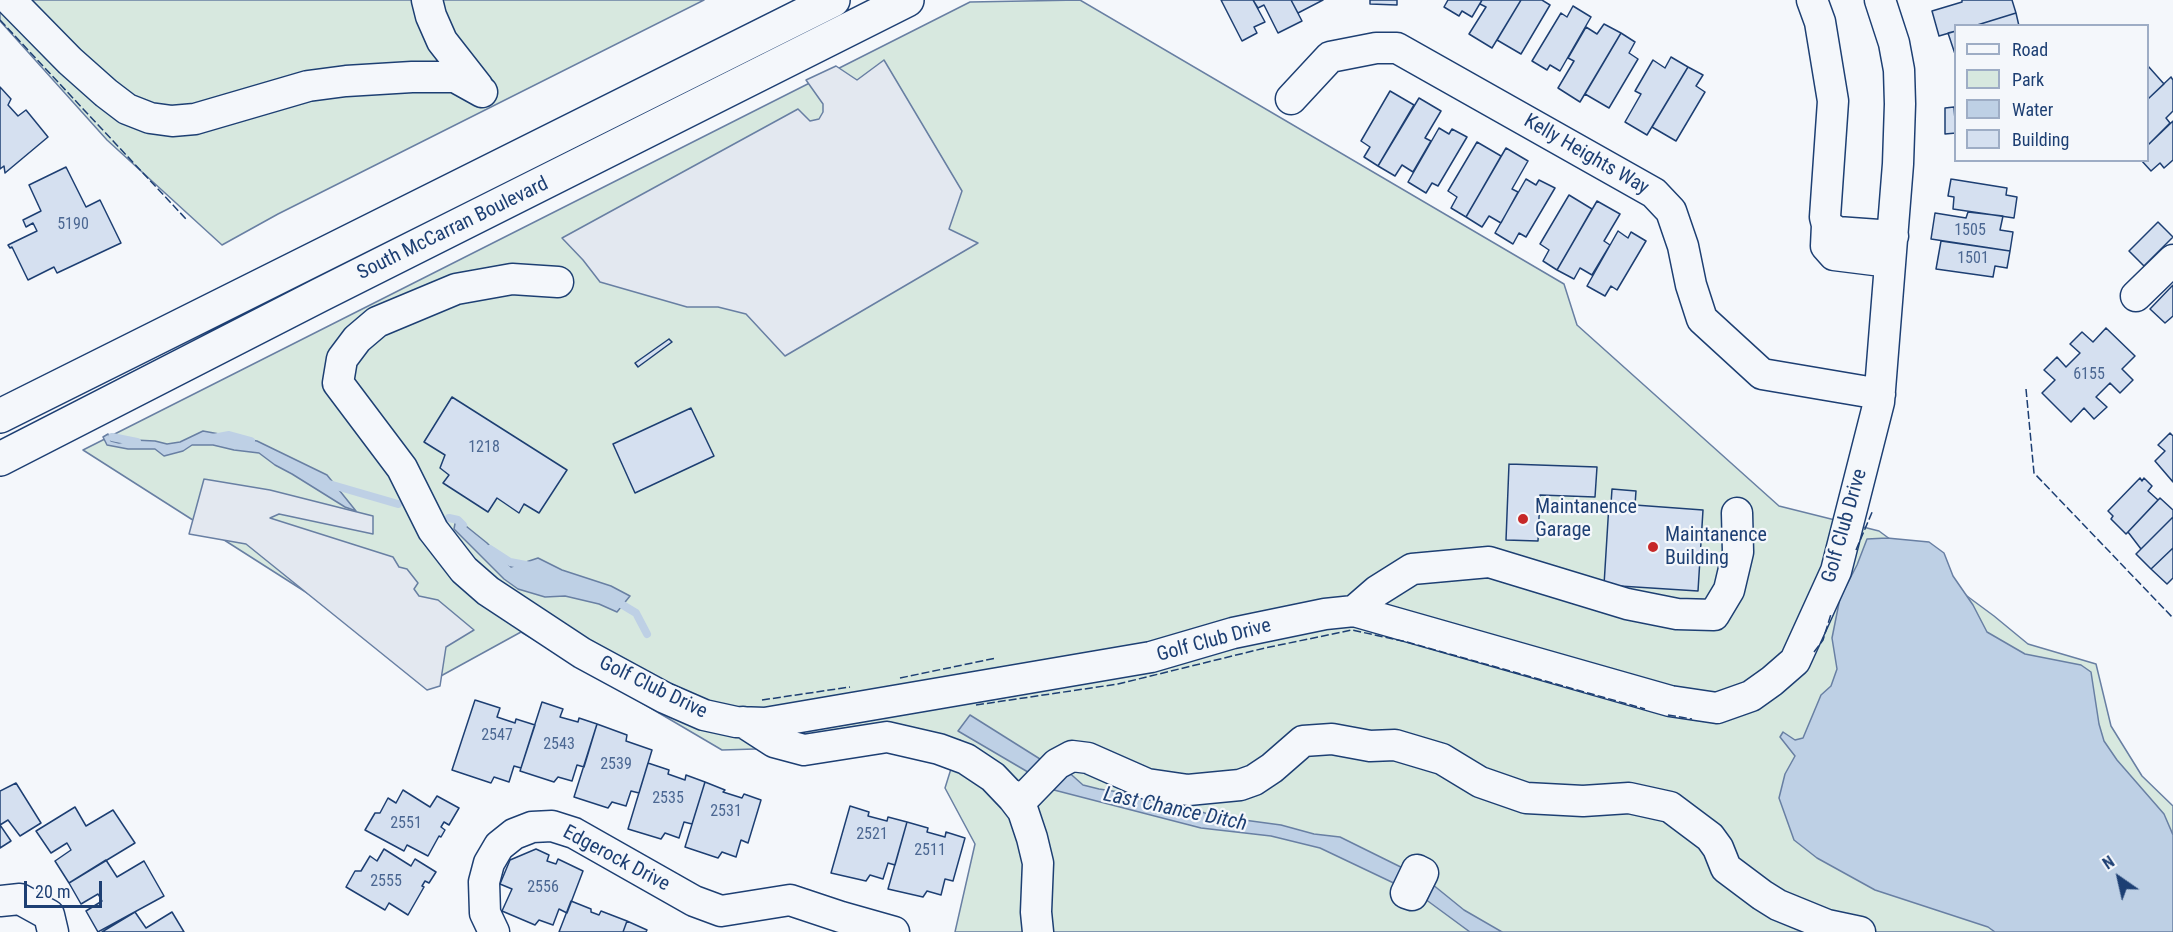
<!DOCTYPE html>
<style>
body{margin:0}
#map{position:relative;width:2173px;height:932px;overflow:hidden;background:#f4f7fb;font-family:"Roboto Condensed",sans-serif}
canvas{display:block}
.legend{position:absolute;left:1954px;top:24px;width:195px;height:138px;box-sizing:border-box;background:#f4f7fb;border:2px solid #9eadc5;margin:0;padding:8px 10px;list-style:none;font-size:18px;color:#1d3f73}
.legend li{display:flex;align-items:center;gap:12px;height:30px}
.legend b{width:30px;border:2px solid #9eadc5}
.north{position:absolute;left:2089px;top:848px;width:60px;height:60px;-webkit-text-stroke:4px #f4f7fb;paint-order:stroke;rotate:326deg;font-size:16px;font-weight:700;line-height:24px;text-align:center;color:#1d3f73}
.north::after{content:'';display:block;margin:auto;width:21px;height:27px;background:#1d3f73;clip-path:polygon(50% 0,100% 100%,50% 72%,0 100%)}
.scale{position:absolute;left:24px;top:881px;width:78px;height:27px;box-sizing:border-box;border:3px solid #1d3f73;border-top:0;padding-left:8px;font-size:18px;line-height:21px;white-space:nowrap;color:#1d3f73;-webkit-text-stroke:4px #f4f7fb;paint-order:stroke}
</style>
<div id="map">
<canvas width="2173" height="932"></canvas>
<ul class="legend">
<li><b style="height:8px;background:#f4f7fb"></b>Road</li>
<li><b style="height:16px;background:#d7e8df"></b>Park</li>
<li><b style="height:16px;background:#bed0e5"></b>Water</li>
<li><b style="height:16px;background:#d5e0f0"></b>Building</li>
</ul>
<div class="north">N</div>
<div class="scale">20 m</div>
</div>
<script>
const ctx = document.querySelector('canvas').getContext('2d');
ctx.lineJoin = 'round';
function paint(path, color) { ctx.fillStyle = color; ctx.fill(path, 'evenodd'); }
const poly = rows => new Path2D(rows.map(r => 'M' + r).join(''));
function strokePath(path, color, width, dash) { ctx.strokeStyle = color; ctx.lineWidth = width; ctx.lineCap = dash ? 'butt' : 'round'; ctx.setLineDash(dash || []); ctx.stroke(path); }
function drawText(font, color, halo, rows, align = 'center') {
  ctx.font = font + ' "Roboto Condensed",sans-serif'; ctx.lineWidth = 4.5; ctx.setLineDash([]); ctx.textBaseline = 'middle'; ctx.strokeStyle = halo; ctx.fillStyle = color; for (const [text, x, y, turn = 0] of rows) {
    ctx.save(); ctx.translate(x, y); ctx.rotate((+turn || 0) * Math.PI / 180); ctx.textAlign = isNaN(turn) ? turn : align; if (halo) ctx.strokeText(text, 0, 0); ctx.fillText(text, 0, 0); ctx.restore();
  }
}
const green = poly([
 [0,0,704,0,278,214,222,245,107,140,0,21,0,0],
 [1080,0,1564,284,1577,325,1779,506,1879,531,1994,616,2028,644,2096,664,2111,726,2142,776,2173,806,2173,932,955,932,975,844,945,788,960,740,901,735,821,747,722,750,521,632,439,677,83,450,970,2,1080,0]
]);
paint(green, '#d7e8df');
strokePath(green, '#687fa3', 1.5);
const parking = poly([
 [884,60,962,191,949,229,978,243,785,356,746,314,718,307,687,307,600,282,583,260,562,238,798,109,810,121,819,119,823,112,823,104,806,80,836,66,857,80,884,60],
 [204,479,270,490,373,516,373,534,279,514,270,518,393,557,399,567,407,569,418,583,414,589,419,596,438,600,474,630,446,647,440,686,427,690,246,544,189,534,204,479]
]);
paint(parking, '#e3e8f0');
strokePath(parking, '#687fa3', 1.5);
const water = poly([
 [203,431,257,441,327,475,356,511,345,507,292,474,275,465,259,453,234,450,213,445,192,445,183,451,164,456,155,449,128,449,107,445,103,437,108,434,111,441,119,443,134,440,155,441,167,444,180,442,203,431],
 [456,518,487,543,511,567,538,558,562,570,611,586,630,596,617,612,599,604,565,596,545,597,518,589,504,579,454,529,456,518],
 [1887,538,1929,542,1944,553,1953,576,1973,605,1987,632,2025,654,2081,665,2091,672,2099,724,2104,741,2117,760,2164,814,2173,835,2173,932,1995,932,1988,927,1875,890,1817,858,1794,840,1779,798,1785,774,1795,756,1780,737,1783,732,1795,740,1803,738,1821,695,1831,686,1837,669,1832,638,1840,598,1857,565,1867,539,1887,538],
 [970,715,1040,759,1033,775,958,731,970,715],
 [1065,769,1083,785,1099,789,1159,798,1214,816,1281,825,1314,834,1340,837,1427,880,1464,910,1502,932,1470,932,1421,896,1320,848,1271,836,1201,828,1054,790,1065,769]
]);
paint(water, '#bed0e5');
strokePath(water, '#687fa3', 1.5);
strokePath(poly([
 [112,437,137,442],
 [213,438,229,435,251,441],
 [329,484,398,504],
 [449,518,458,520,463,525],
 [490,549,510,562,531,566],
 [616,601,636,613,647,634]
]), '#bed0e5', 8);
const building = poly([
 [1221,0,1253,0,1265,22,1254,27,1257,33,1242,41,1221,0],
 [1253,0,1291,0,1302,21,1278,33,1264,5,1258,8,1253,0],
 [1291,0,1323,0,1298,13,1291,0],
 [1370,0,1397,0,1397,5,1370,4,1370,0],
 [1448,0,1482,0,1472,17,1462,11,1459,16,1444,7,1448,0],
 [1482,0,1521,0,1492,48,1469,34,1486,7,1480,4,1482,0],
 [1521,0,1542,0,1550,5,1521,54,1497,40,1521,0],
 [1962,0,2012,0,2016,13,1974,26,1956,26,1956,31,1939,36,1932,11,1962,2,1962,0],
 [1573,6,1591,17,1560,71,1550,65,1547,70,1532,61,1561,13,1567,17,1573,6],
 [2016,13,2019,26,1974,26,2016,13],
 [1604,24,1621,33,1580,102,1558,88,1574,61,1568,58,1586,27,1597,34,1604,24],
 [1956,31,1956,57,1948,33,1956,31],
 [1621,33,1635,42,1629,53,1638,59,1609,108,1585,94,1621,33],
 [1671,57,1688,67,1647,135,1625,122,1641,94,1635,91,1653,60,1665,68,1671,57],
 [2148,66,2164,84,2148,99,2148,66],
 [1688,67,1703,75,1696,86,1705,92,1676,141,1652,127,1688,67],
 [2171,77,2173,80,2173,111,2166,118,2170,123,2148,145,2148,99,2171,77],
 [0,87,11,99,8,105,18,116,26,110,48,137,5,173,4,166,0,169,0,87],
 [1390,91,1414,105,1378,166,1364,157,1370,147,1361,141,1390,91],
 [1419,98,1441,111,1425,138,1431,141,1413,172,1402,165,1395,176,1378,166,1419,98],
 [1954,107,1956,133,1945,134,1945,108,1954,107],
 [2173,121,2173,160,2164,168,2160,163,2151,171,2141,160,2148,160,2148,145,2173,121],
 [1439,128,1449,134,1452,129,1467,137,1438,186,1432,183,1426,193,1408,182,1439,128],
 [1477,142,1501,156,1466,217,1451,208,1457,197,1448,191,1477,142],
 [1506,148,1528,161,1512,189,1518,192,1501,223,1489,216,1482,227,1466,217,1506,148],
 [66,167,86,207,100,200,121,243,57,273,54,267,28,280,12,247,10,248,8,245,37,231,33,223,26,227,23,220,41,211,29,185,66,167],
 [1526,179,1536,185,1539,180,1555,188,1526,237,1519,233,1513,244,1495,233,1526,179],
 [1951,179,2007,188,2006,195,2017,197,2014,218,1953,209,1954,197,1948,196,1951,179],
 [1569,195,1592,209,1557,270,1543,261,1549,250,1540,244,1569,195],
 [1597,201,1620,214,1604,241,1610,245,1592,275,1580,268,1574,279,1557,270,1597,201],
 [1968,212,2003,216,2000,230,2013,232,2010,251,1931,239,1935,213,1966,218,1968,212],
 [2158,222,2173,237,2144,266,2129,251,2158,222],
 [1618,231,1628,238,1631,232,1646,241,1617,290,1611,286,1605,296,1587,286,1618,231],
 [1941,241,2010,251,2007,268,1995,266,1993,277,1936,269,1941,241],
 [2173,285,2173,316,2165,323,2150,309,2173,285],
 [2106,328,2135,356,2122,369,2133,380,2120,393,2110,383,2096,397,2107,407,2094,419,2084,408,2071,422,2042,393,2055,380,2044,370,2057,357,2066,367,2080,353,2070,344,2082,332,2093,342,2106,328],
 [669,339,672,342,638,367,635,363,669,339],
 [452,397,567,470,539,513,524,504,519,513,497,498,488,512,443,483,449,475,440,468,445,455,424,442,452,397],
 [691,408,714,456,635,493,613,444,691,408],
 [2170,433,2173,436,2173,482,2155,461,2165,451,2158,445,2170,433],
 [1509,464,1597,467,1595,497,1540,495,1538,541,1506,540,1509,464],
 [2140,478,2142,481,2144,478,2152,486,2148,491,2158,500,2126,534,2111,519,2113,516,2108,511,2140,478],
 [1612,489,1636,491,1635,505,1703,510,1698,591,1604,585,1609,504,1611,504,1612,489],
 [2160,498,2173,510,2173,517,2141,549,2128,532,2160,498],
 [2173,517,2173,548,2151,569,2136,554,2173,517],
 [2173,548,2173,578,2167,584,2151,569,2173,548],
 [475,700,500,708,497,717,515,723,516,719,535,725,521,768,514,766,509,782,494,777,491,783,452,770,475,700],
 [542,702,563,709,560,717,578,722,579,718,597,724,584,767,577,765,572,781,558,777,554,782,520,771,542,702],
 [597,724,627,735,626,741,652,750,639,793,631,791,626,806,612,802,608,808,574,797,597,724],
 [648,763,669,770,668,774,685,780,686,775,705,782,692,824,684,822,679,838,665,833,661,839,628,829,648,763],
 [705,782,725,790,723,792,742,798,744,794,761,800,748,843,741,840,736,857,722,852,718,858,685,847,705,782],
 [16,783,41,823,20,836,8,820,0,825,11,841,0,848,0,791,16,783],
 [403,790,430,807,437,796,459,808,449,825,444,822,441,827,445,830,441,837,439,836,428,856,407,845,404,851,365,830,375,813,380,813,388,798,396,803,403,790],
 [850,806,869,812,868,816,887,821,888,817,907,822,895,865,888,863,883,879,870,875,866,881,831,873,850,806],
 [75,807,86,826,113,810,135,843,69,883,55,861,71,850,67,843,51,853,36,831,75,807],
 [907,822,928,828,927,832,945,837,946,832,965,838,953,881,945,879,941,895,927,891,923,897,888,889,907,822],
 [384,849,411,866,415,859,436,872,429,883,425,881,422,886,424,887,408,915,389,903,385,910,346,887,355,871,361,871,370,856,377,861,384,849],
 [536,849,549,855,547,861,556,864,558,859,583,871,567,913,559,909,553,925,539,920,535,925,502,911,512,889,500,884,510,860,536,849],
 [106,860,117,877,144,861,164,896,98,932,86,911,102,901,98,894,81,904,69,883,106,860],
 [571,901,591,909,591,912,599,915,601,911,627,921,623,932,559,932,571,901],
 [135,912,146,928,172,912,184,932,102,932,135,912],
 [627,921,647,930,646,932,623,932,627,921]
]);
paint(building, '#d5e0f0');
strokePath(building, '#1d3f73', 1.5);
const minor = poly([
 [10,0,70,61,106,93,127,109,150,118,172,121,195,119,308,86,346,81,412,77,455,77,482,92],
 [427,0,431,16,442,41,478,87],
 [1812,0,1820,22,1833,101,1825,217,1827,225,1837,232,1893,236],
 [1291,99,1330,57,1376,48,1397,48,1654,193,1671,211,1683,246,1691,285,1702,319,1762,374,1880,394],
 [1827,225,1826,246,1834,255,1890,262],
 [558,282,512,279,456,289,377,322,357,339,342,359,338,383,402,468,433,530,464,570,488,591,582,653,665,698,704,715,736,722,765,723,1151,657,1233,633,1325,614,1354,611,1670,701,1717,708,1751,696,1772,681,1795,661,1836,571,1879,402,1898,164,1900,104,1899,70,1894,43,1880,0],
 [2136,296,2173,260],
 [1354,611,1377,591,1412,569,1489,562,1627,604,1677,614,1714,615,1729,590,1738,552,1737,513],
 [743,722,774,742,804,750,887,737,939,749,966,759,993,777,1013,798,1027,795,1057,764,1072,756,1088,758,1147,784,1188,790,1240,785,1254,780,1272,768,1303,741,1332,739,1370,746,1395,745,1442,759,1480,782,1526,798,1583,801,1629,798,1670,807,1710,837,1718,848,1726,868,1762,895,1778,905,1827,925,1860,932],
 [1013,798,1023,811,1032,838,1038,863,1036,912,1038,932],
 [1417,870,1423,873,1412,895,1406,893,1417,870],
 [0,901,20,899,49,915,53,932],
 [494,932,485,913,484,882,489,863,499,846,514,834,532,827,552,826,574,833,694,901,721,911,790,900,841,917,894,932]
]);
const major = poly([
 [0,416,833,0],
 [0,459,320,295,907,0]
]);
strokePath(minor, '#1d3f73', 33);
strokePath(major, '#1d3f73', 36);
strokePath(minor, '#f4f7fb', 30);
strokePath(major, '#f4f7fb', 33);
strokePath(poly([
 [0,20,186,219],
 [2026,389,2034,473,2173,618],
 [1856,550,1873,510],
 [1814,652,1823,640,1831,614],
 [900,678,996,658],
 [762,700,850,687],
 [976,705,1118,684,1265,648,1352,630,1407,642,1645,709],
 [1668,715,1692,719]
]), '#1d3f73', 1.5, [8, 3]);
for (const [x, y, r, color] of [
 [1523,519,6,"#c62828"],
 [1653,547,6,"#c62828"]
]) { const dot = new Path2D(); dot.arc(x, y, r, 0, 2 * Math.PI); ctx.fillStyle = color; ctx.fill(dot); strokePath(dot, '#f4f7fb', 2); }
drawText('16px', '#4b6792', null, [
 ["5190",73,225],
 ["1505",1970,231],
 ["1501",1973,259],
 ["6155",2089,375],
 ["1218",484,448],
 ["2547",497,736],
 ["2543",559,745],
 ["2539",616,765],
 ["2535",668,799],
 ["2531",726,812],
 ["2551",406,824],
 ["2521",872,835],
 ["2511",930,851],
 ["2555",386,882],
 ["2556",543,888]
]);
drawText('20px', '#1d3f73', '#f4f7fb', [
 ["Kelly Heights Way",1586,155,30],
 ["South McCarran Boulevard",453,229,-26],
 ["Golf Club Drive",1845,526,-74],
 ["Golf Club Drive",1214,641,-15],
 ["Golf Club Drive",653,688,26],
 ["Edgerock Drive",616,859,28]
]);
drawText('20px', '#1d3f73', '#f4f7fb', [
 ["Maintanence",1535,508],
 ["Garage",1535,531],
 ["Maintanence",1665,536],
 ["Building",1665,559]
], 'left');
drawText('italic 21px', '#1d3f73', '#f4f7fb', [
 ["Last Chance Ditch",1175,810,12]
]);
</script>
